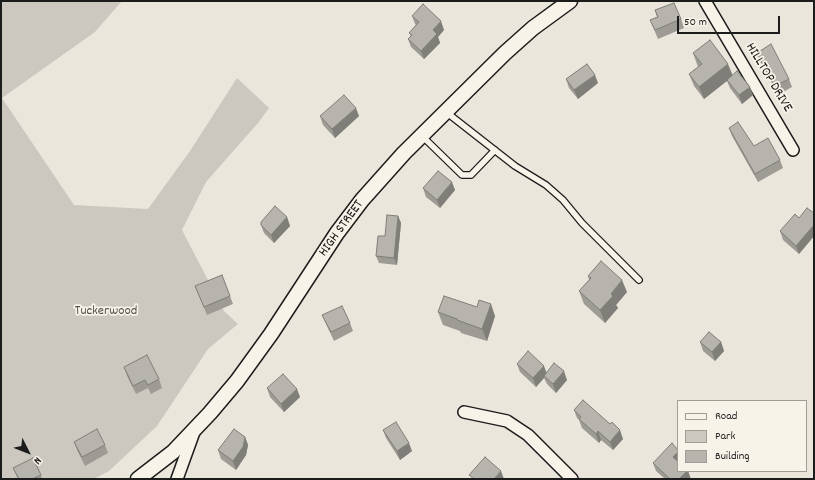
<!DOCTYPE html>
<style>
body{margin:0}
#map{position:relative;width:815px;height:480px;overflow:hidden;background:#eae6dc;font-family:Dekko,sans-serif}
canvas{display:block}
.frame{position:absolute;inset:0;border:2px solid #1c1c1c;pointer-events:none}
.legend{position:absolute;left:677px;top:400px;width:130px;height:72px;box-sizing:border-box;background:#f7f3e8;border:1px solid #9f9d96;margin:0;padding:5px 7px;list-style:none;font-size:12px;color:#1c1c1c}
.legend li{display:flex;align-items:center;gap:8px;height:20px}
.legend b{width:20px;border:1px solid #9f9d96}
.north{position:absolute;left:8px;top:432px;width:40px;height:40px;-webkit-text-stroke:3px #f7f3e8;paint-order:stroke;rotate:132deg;font-size:11px;font-weight:700;line-height:16px;text-align:center;color:#1c1c1c}
.north::after{content:'';display:block;margin:auto;width:14px;height:18px;background:#1c1c1c;clip-path:polygon(50% 0,100% 100%,50% 72%,0 100%)}
.scale{position:absolute;left:677px;top:16px;width:103px;height:18px;box-sizing:border-box;border:2px solid #1c1c1c;border-top:0;padding-left:5px;font-size:12px;line-height:14px;white-space:nowrap;color:#1c1c1c;-webkit-text-stroke:3px #f7f3e8;paint-order:stroke}
</style>
<div id="map">
<canvas width="815" height="480"></canvas>
<div class="frame"></div>
<ul class="legend">
<li><b style="height:5px;background:#f7f3e8"></b>Road</li>
<li><b style="height:11px;background:#ccc8c0"></b>Park</li>
<li><b style="height:11px;background:#b6b4ac"></b>Building</li>
</ul>
<div class="north">N</div>
<div class="scale">50 m</div>
</div>
<script>
const ctx = document.querySelector('canvas').getContext('2d');
ctx.lineJoin = 'round';
function paint(path, color) { ctx.fillStyle = color; ctx.fill(path, 'evenodd'); }
const poly = rows => new Path2D(rows.map(r => 'M' + r).join(''));
function strokePath(path, color, width, dash) { ctx.strokeStyle = color; ctx.lineWidth = width; ctx.lineCap = dash ? 'butt' : 'round'; ctx.setLineDash(dash || []); ctx.stroke(path); }
function drawText(font, color, halo, rows, align = 'center') {
  ctx.font = font + ' Dekko,sans-serif'; ctx.lineWidth = 3.5; ctx.setLineDash([]); ctx.textBaseline = 'middle'; ctx.strokeStyle = halo; ctx.fillStyle = color; for (const [text, x, y, turn = 0] of rows) {
    ctx.save(); ctx.translate(x, y); ctx.rotate((+turn || 0) * Math.PI / 180); ctx.textAlign = isNaN(turn) ? turn : align; if (halo) ctx.strokeText(text, 0, 0); ctx.fillText(text, 0, 0); ctx.restore();
  }
}
paint(poly([
 [1,1,122,1,95,32,2,98,74,205,148,209,190,151,237,78,269,108,258,123,206,182,182,230,224,311,238,324,208,349,157,426,109,471,94,479,1,479]
]), '#ccc8c0');
const service = poly([
 [446,112,515,166,546,185,563,200,582,223,639,280],
 [422,136,462,175,471,175,495,150]
]);
const minor = poly([
 [705,1,793,150],
 [464,412,507,421,528,435,572,479],
 [177,479,194,432]
]);
const tertiary = poly([
 [138,479,173,452,210,413,237,381,271,334,337,233,362,200,404,153,505,53,533,28,570,1]
]);
strokePath(service, '#1c1c1c', 8);
strokePath(minor, '#1c1c1c', 14);
strokePath(tertiary, '#1c1c1c', 17);
strokePath(service, '#f7f3e8', 5.5);
strokePath(minor, '#f7f3e8', 11);
strokePath(tertiary, '#f7f3e8', 14);
paint(poly([
 [655,10,681,19,684,28,658,39,650,20,657,17],
 [412,16,444,30,438,37,440,43,424,59,411,47,408,39,411,36,409,33,416,25,415,24],
 [693,53,732,75,753,95,742,104,730,88,727,81,704,99,694,86,689,74,698,67],
 [757,53,789,79,792,87,778,95,760,61],
 [566,79,598,83,578,99,569,88],
 [320,116,359,116,335,138,323,125],
 [729,128,754,146,780,160,783,168,758,182,732,136],
 [423,188,455,190,440,208,426,197],
 [814,213,814,236,799,254,783,240,780,231,799,218],
 [398,216,401,223,397,265,379,263,376,256,385,236],
 [287,217,290,226,274,243,264,233,261,225],
 [588,276,627,292,616,305,618,308,605,323,584,304,579,291,589,280],
 [195,286,230,296,233,304,207,315],
 [438,312,495,316,487,341,461,333,460,331,443,325],
 [322,315,350,323,353,331,334,341,326,324],
 [700,342,721,342,724,351,715,361,703,351],
 [517,364,547,372,567,380,556,393,547,384,544,378,536,387,520,372],
 [124,367,159,379,162,388,151,394,148,388,136,394,127,376],
 [267,388,300,397,284,412,270,397],
 [574,410,623,439,613,450,601,440,599,443,582,428,579,420,577,418],
 [383,430,412,451,400,460,386,438],
 [245,437,248,445,246,455,236,470,221,459,218,450],
 [74,442,105,445,108,453,85,466,77,450],
 [653,463,678,471,688,471,690,479,665,479,656,471],
 [13,468,41,475,42,479,18,479]
]), '#9d9b94');
paint(poly([
 [441,21,444,30,438,37,440,43,424,59,421,51,433,30],
 [728,64,733,76,704,99,699,87],
 [595,75,598,83,578,99,574,90],
 [750,87,753,95,742,104,739,95],
 [356,108,359,116,335,138,332,129],
 [452,182,455,190,440,208,437,200],
 [398,216,401,223,397,265,394,258],
 [287,217,290,226,274,243,271,235],
 [814,225,814,236,799,254,796,246],
 [622,280,627,292,616,305,618,308,605,323,600,310,611,294],
 [491,304,495,316,487,341,482,329],
 [721,342,724,351,715,361,712,352],
 [544,366,547,374,544,376,544,378,536,387,533,378],
 [564,371,567,380,556,393,553,384],
 [297,389,300,397,284,412,281,404],
 [620,430,623,439,613,450,610,442],
 [598,431,601,440,599,443,596,434],
 [245,437,248,445,246,455,236,470,233,461],
 [409,443,412,451,400,460,397,451],
 [678,452,678,464,673,457],
 [501,471,504,479,494,479],
 [687,471,688,471,691,479,679,479]
]), '#7f7e78');
const building = poly([
 [674,3,681,19,655,30,650,20,658,17,655,10,674,3],
 [423,4,441,21,433,30,437,34,421,51,408,39,412,35,409,33,419,22,412,16,423,4],
 [710,40,728,64,699,87,689,74,702,64,693,53,710,40],
 [771,44,789,79,775,86,757,53,771,44],
 [587,64,595,75,574,90,566,79,587,64],
 [737,71,750,87,739,95,727,80,737,71],
 [344,95,356,108,332,129,320,116,344,95],
 [738,122,754,146,768,138,780,160,755,174,729,128,738,122],
 [438,171,452,182,437,200,423,188,438,171],
 [275,206,287,217,271,235,261,225,261,222,275,206],
 [807,208,814,213,814,225,796,246,780,231,795,214,799,218,807,208],
 [387,215,398,216,394,258,376,256,378,236,385,236,387,215],
 [601,261,622,280,611,294,613,296,600,310,579,291,591,278,588,276,601,261],
 [222,275,230,296,204,307,195,286,222,275],
 [444,296,477,307,479,300,491,304,482,329,457,320,457,319,438,312,444,296],
 [342,306,350,323,331,332,322,315,342,306],
 [709,332,721,342,712,352,700,342,709,332],
 [528,351,544,366,533,378,517,364,528,351],
 [147,355,159,379,148,385,145,380,133,386,124,367,147,355],
 [554,363,564,371,553,384,544,376,554,363],
 [283,374,297,389,281,404,267,388,283,374],
 [583,400,610,424,612,422,620,430,610,442,598,431,596,434,579,419,581,417,574,410,583,400],
 [396,422,409,443,397,451,383,430,396,422],
 [97,429,105,445,82,457,74,442,97,429],
 [234,429,245,437,243,447,233,461,218,450,234,429],
 [672,443,678,450,678,452,673,457,678,462,678,471,687,471,679,479,670,479,653,463,672,443],
 [485,457,501,471,494,479,474,479,469,475,485,457],
 [33,458,41,475,32,479,19,479,13,468,33,458]
]);
paint(building, '#b6b4ac');
strokePath(building, '#7f7e78', 1);
drawText('14px', '#1c1c1c', '#f7f3e8', [
 ["HILLTOP DRIVE",768,78,59],
 ["HIGH STREET",342,229,-54]
]);
drawText('14px', '#51504d', '#f7f3e8', [
 ["Tuckerwood",106,312]
]);
</script>
